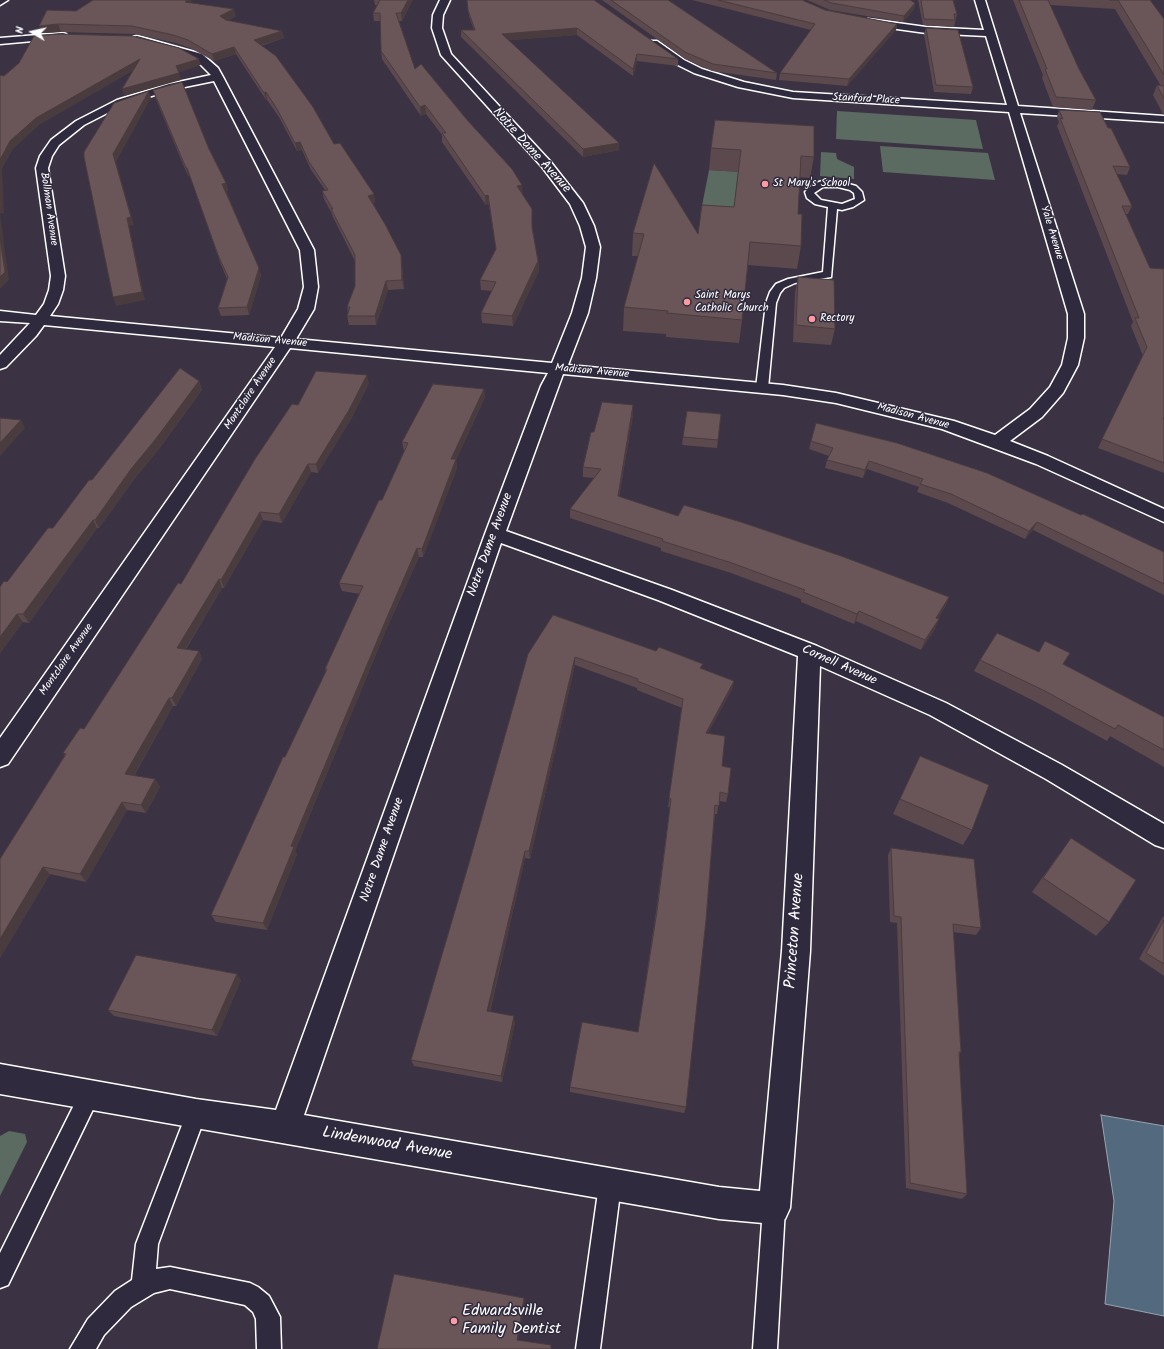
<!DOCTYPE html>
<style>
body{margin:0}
#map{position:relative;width:1164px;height:1349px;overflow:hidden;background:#3b3343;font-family:Kalam,sans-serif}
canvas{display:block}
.north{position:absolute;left:12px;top:12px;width:40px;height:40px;-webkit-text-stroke:3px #2f2a3d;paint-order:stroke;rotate:279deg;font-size:11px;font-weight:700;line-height:16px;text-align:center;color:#fff}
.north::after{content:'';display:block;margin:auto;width:14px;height:18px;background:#fff;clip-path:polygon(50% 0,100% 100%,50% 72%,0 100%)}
</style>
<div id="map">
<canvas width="1164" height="1349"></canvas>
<div class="north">N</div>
</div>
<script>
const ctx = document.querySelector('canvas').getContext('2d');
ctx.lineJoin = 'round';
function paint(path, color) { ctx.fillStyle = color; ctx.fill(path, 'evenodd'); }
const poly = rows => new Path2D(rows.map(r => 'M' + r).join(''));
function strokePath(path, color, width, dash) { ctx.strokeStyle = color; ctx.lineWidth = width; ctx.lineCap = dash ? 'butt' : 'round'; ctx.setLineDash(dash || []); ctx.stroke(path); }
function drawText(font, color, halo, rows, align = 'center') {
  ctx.font = font + ' Kalam,sans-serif'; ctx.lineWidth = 3; ctx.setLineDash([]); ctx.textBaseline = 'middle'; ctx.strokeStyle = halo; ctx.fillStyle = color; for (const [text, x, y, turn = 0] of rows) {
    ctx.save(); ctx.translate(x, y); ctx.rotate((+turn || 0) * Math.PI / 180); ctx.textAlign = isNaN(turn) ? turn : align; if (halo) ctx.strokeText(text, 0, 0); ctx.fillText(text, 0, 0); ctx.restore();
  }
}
paint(poly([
 [837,111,976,120,983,149,836,139],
 [880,146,988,153,995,180,883,172],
 [821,152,836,153,837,159,854,167,854,179,820,176],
 [709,170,742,172,732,218,700,216],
 [9,1131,25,1134,27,1142,0,1196,0,1136]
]), '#5c6b62');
const water = poly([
 [1101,1115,1164,1126,1164,1316,1105,1304,1114,1201,1101,1115]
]);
paint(water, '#52697e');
strokePath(water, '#97a5b2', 1);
const service = poly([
 [822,181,838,181,856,186,862,192,864,200,853,207,842,210,837,209,831,277,795,283,784,288,780,293,776,303,768,388,766,390,758,390,756,388,766,303,770,292,776,284,788,279,823,272,828,207,815,204,807,198,805,192,813,184,822,181],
 [823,187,838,187,850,190,854,193,855,199,842,204,821,200,814,193,823,187],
 [90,1084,97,1087,100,1094,97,1101,8,1285,0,1288,0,1253,83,1087,90,1084],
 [196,1104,203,1107,206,1114,158,1244,156,1269,170,1267,250,1283,258,1287,269,1296,280,1317,281,1349,257,1349,256,1319,253,1312,245,1305,170,1289,154,1293,131,1307,104,1335,96,1349,70,1349,88,1319,115,1291,132,1280,136,1244,189,1107,196,1104],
 [610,1174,618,1177,621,1185,600,1349,576,1349,599,1185,602,1177,610,1174],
 [774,1197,782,1200,785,1208,777,1349,753,1349,763,1208,766,1200,774,1197]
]);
const minor = poly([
 [0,0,8,0,0,5,0,0],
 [440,0,450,0,443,15,442,28,451,54,550,161,583,203,594,226,600,247,596,278,588,313,568,365,783,385,836,393,954,421,995,435,1030,409,1050,387,1062,365,1068,338,1068,314,1009,112,793,98,738,87,694,73,676,64,648,43,649,41,657,41,684,60,702,69,744,82,793,92,1007,105,986,36,926,33,868,25,863,22,868,19,926,27,984,30,975,0,985,0,1018,106,1164,116,1164,122,1020,113,1084,314,1084,338,1078,365,1063,393,1042,417,1010,441,1048,456,1164,509,1164,522,1036,464,942,429,836,403,783,395,563,374,506,531,672,590,817,646,946,703,1062,765,1164,824,1164,848,1155,845,1046,779,930,715,820,666,810,951,790,1208,785,1219,774,1224,719,1219,0,1094,0,1064,196,1099,276,1110,485,534,541,386,548,373,290,348,8,764,0,767,0,738,275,347,44,325,36,336,6,367,0,369,0,355,30,323,0,321,0,311,36,315,44,304,49,290,51,276,36,168,40,156,51,140,76,121,117,100,169,84,211,75,194,58,133,41,132,39,133,37,137,36,202,54,218,68,223,77,314,250,318,287,314,309,296,339,552,363,572,313,582,278,586,247,580,226,570,204,542,167,441,55,432,28,433,15,440,0],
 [214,81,300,250,304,287,298,309,281,338,50,316,58,304,63,290,65,276,48,168,52,156,59,145,84,125,125,104,175,89,214,81],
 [501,543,658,600,798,656,782,951,760,1191,719,1187,304,1115,501,543],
 [63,33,66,34,68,36,66,38,0,44,0,38,63,33]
]);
strokePath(service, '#fff', 3);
strokePath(minor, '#fff', 3);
paint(service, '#2f2a3d');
paint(minor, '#2f2a3d');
paint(poly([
 [93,0,191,0,191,3,236,16,227,21,282,31,284,38,261,46,334,144,374,194,375,203,373,203,401,255,402,264,404,289,388,290,376,325,349,325,347,316,348,313,347,307,355,286,355,261,333,217,331,212,324,199,322,191,325,190,311,170,302,150,297,151,279,117,267,100,266,100,236,54,214,61,190,48,176,43,134,34,61,32,42,33,39,26,76,11],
 [374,0,413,0,411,3,402,21,399,21,415,69,468,121,522,185,522,195,532,219,532,230,538,261,539,271,513,326,482,323,481,313,492,291,481,290,480,280,496,250,489,205,486,205,442,142,442,135,426,114,421,116,382,59,381,51,381,21,374,21,373,13,377,5,375,5],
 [467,0,594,0,678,59,678,66,637,61,633,76,577,35,508,40,619,143,619,150,583,157,461,37,461,30,474,30,469,16],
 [602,0,668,0,777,73,776,80,712,71,685,59],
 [692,0,802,0,825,10,897,24,896,30,847,86,779,80,780,73,811,30],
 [807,0,910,0,915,3,914,9,903,22,830,10],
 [918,0,953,0,957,14,954,27,923,25],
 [1013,0,1150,0,1164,19,1164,115,1163,114,1153,95,1157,85,1161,86,1115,9,1050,5,1079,69,1096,100,1092,110,1053,107,1042,78,1043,75],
 [926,28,973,87,971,94,934,92,924,34],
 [153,90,209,149,226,183,228,191,226,191,261,275,249,315,221,316,218,308,227,279,220,262,190,176,188,176,155,97],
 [1059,110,1130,167,1127,175,1116,174,1132,206,1128,214,1126,214,1163,419,1164,419,1164,473,1098,448,1143,356,1131,326,1133,322,1057,126,1059,122,1057,117],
 [715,120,814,157,810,178,800,177,798,214,801,246,797,269,748,265,742,320,739,343,666,337,666,334,623,331,624,307,638,256,632,256,633,233,698,234,734,207,738,172,709,170,711,148],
 [798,277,835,329,831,345,793,342,795,293],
 [199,381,202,390,159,449,135,478,99,528,97,528,29,623,23,622,0,653,0,587,7,582,53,528,92,480],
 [369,383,351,419,318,473,311,472,282,523,263,520,224,588,222,588,186,649,199,651,202,659,176,706,173,706,134,776,155,779,160,787,146,813,127,810,86,882,50,874,0,958,0,859,65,755,63,753,84,729,181,584,298,405],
 [484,389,485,397,456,460,457,468,423,557,419,557,386,630,295,851,297,854,267,930,216,922,211,915,326,672,325,669,360,594,342,591,339,583,382,500,404,451,402,442],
 [633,415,619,497,678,516,949,597,945,607,938,619,935,629,921,650,856,621,854,624,801,602,801,599,731,573,661,551,661,548,570,518,570,509,594,478,583,477,583,467,594,432],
 [683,437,718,440,717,448,682,445],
 [811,441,1081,515,1164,552,1164,595,1033,530,1025,539,948,503,917,492,919,487,867,469,863,478,825,468,827,460,829,456,809,449],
 [553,615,702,669,734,681,732,689,708,733,722,766,728,794,726,802,719,801,717,814,715,814,686,1107,684,1113,570,1092,570,1087,638,1032,656,912,670,807,668,807,682,708,637,690,637,688,575,665,530,859,525,858,490,1012,515,1023,502,1082,414,1066,411,1060],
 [980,660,1063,664,1164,717,1164,767,1110,736,1107,741,1036,702,974,671],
 [920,756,972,830,963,845,893,814],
 [891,848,981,928,976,935,953,932,961,1052,959,1055,967,1194,962,1199,906,1188,897,923,890,922,888,855],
 [1060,853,1109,922,1096,936,1032,892],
 [1164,916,1164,976,1139,959,1162,918],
 [241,980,217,1036,114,1016,108,1010]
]), '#5b494d');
paint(poly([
 [187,0,191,0,192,5,185,2],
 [408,0,413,0,411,3,402,21,401,13],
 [915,3,914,9,903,22,904,16],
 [234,9,236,16,222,23,220,16],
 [58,24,61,32,42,33,39,26],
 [897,24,896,30,847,86,849,79],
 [577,28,577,35,502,41,502,34],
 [282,31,284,38,255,47,254,40],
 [234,47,236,54,214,61,212,54],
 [637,54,637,61,633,76,633,69],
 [140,59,143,65,39,125,13,149,2,169,4,213,0,214,4,243,3,243,4,246,9,280,0,289,0,160,10,141,36,118],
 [199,59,201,65,178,73,176,66],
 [179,73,181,80,124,96,122,89],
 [149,91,151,98,116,162,134,225,129,226,145,300,116,306,113,297,113,154],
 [266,92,267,100,266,100,264,93],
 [425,105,426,114,421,116,420,107],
 [300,142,302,150,297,151,295,143],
 [619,143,619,150,583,157,583,149],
 [186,168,187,168,190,176,188,176],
 [226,183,228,191,225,192,222,184],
 [522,185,523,195,517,196,517,186],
 [374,194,375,203,369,204,368,196],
 [488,195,489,205,486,205,485,196],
 [401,255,402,264,404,289,402,280],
 [538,261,539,271,513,326,512,316],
 [259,268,261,275,249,315,247,307],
 [386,281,388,290,376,325,375,316],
 [367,375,369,383,351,419,318,473,316,464],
 [199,381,202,390,159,449,135,478,99,528,95,520,131,469],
 [484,389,485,397,456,460,457,468,423,557,422,549,451,459],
 [633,405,633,415,617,506,618,496],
 [21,420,25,428,0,456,0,443],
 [869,461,867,469,863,478,865,470],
 [308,464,311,472,282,523,279,514],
 [260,512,263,520,224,588,221,580],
 [93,520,97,528,29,623,23,614],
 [1037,522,1033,530,1025,539,1029,531],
 [417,548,419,557,386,630,295,851,297,854,267,930,263,923,291,846,385,622],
 [219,579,222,588,181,656,177,648],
 [949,597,945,607,933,628,936,618],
 [859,611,856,621,854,624,857,614],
 [17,614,23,622,0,653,0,637],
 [939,619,935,629,921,650,925,640],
 [199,651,202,659,176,706,172,698],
 [575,657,575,665,530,859,529,851],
 [734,681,732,689,704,741,706,733],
 [169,698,173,706,130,782,125,774],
 [155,779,160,787,146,813,141,805],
 [122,802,127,810,86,882,80,874],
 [525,851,525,858,488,1018,487,1011],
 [43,867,50,874,0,958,0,939],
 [237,974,241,980,217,1036,212,1030],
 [514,1016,515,1023,502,1082,501,1076],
 [524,1298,525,1301,518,1342,517,1340]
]), '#4a3c3e');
const building = poly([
 [93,0,187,0,185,2,234,9,220,16,226,20,282,31,254,40,276,56,313,107,334,144,340,143,374,194,368,196,385,224,401,255,402,280,386,281,375,316,347,316,350,307,347,307,355,286,355,255,331,209,333,209,322,191,328,190,309,162,300,142,295,143,277,109,266,92,264,93,234,47,212,54,188,40,173,35,132,26,58,24,39,26,47,10,76,11,93,0],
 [380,0,408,0,401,13,396,13,415,69,421,64,468,121,512,169,522,185,517,186,532,209,532,227,538,261,512,316,481,313,496,282,480,280,496,249,488,195,485,196,442,133,446,133,425,105,420,107,381,51,380,13,373,13,380,0],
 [467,0,594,0,678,59,637,54,633,69,577,28,502,34,619,143,583,149,461,30,475,30,468,10,467,0],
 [611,0,668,0,777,73,713,64,685,52,611,0],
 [718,0,802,0,825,10,897,24,849,79,780,73,815,24,718,0],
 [824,0,910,0,915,3,904,16,832,3,824,0],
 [921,0,953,0,957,14,954,14,955,20,924,19,921,0],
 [1019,0,1048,0,1079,69,1096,100,1056,97,1045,69,1047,69,1019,0],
 [1110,0,1150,0,1164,19,1164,75,1118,0,1110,0],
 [926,28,958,30,973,87,936,85,926,28],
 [59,34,132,36,179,48,199,59,176,66,179,73,122,89,140,59,36,118,10,141,0,160,0,75,4,76,19,63,34,36,59,34],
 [182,82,209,149,226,183,222,184,259,268,247,307,218,308,228,277,218,255,187,168,186,168,153,90,182,82],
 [1157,85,1164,86,1164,99,1157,85],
 [149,91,113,154,131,217,127,218,142,292,113,297,84,157,84,152,114,103,149,91],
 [1059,110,1100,112,1108,128,1111,128,1130,167,1113,166,1132,206,1122,206,1150,268,1164,269,1164,417,1163,419,1164,419,1164,463,1102,439,1147,347,1135,318,1139,318,1060,118,1063,119,1059,110],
 [715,120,814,126,814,157,801,156,798,214,802,214,801,246,750,242,742,320,667,313,668,311,624,307,644,234,633,233,654,163,698,234,702,205,734,207,741,150,711,148,715,120],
 [0,187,1,205,0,205,0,187],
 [0,238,5,272,0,277,0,238],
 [798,277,834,280,835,329,796,325,798,277],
 [180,368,199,381,155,440,131,469,95,520,93,520,23,614,17,614,0,637,0,587,4,581,7,582,48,528,53,528,89,480,92,480,180,368],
 [316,371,367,375,349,410,316,464,308,464,279,514,260,512,221,580,219,579,177,648,199,651,172,698,169,698,125,774,155,779,141,805,122,802,80,874,43,867,0,939,0,859,66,754,63,753,80,728,84,729,178,583,181,584,255,459,292,404,298,405,316,371],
 [433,384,484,389,451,459,456,459,422,549,417,548,385,622,291,846,294,847,263,923,211,915,283,757,285,757,327,669,325,669,363,586,339,583,379,500,382,500,408,443,402,442,433,384],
 [602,402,633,405,618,496,678,516,684,505,741,522,844,557,949,597,936,618,939,619,925,640,859,611,857,614,803,592,805,590,732,563,662,541,663,539,570,509,601,469,583,467,591,432,594,432,602,402],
 [687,411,721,414,718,440,683,437,687,411],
 [0,418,21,420,0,443,0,418],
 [816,423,897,443,987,473,1081,515,1083,514,1164,552,1164,584,1037,522,1029,531,951,494,920,484,923,479,869,461,865,470,827,460,833,448,811,441,816,423],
 [553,615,656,651,659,647,703,664,700,668,734,681,706,733,725,736,722,766,731,768,728,794,720,792,719,806,715,805,706,920,686,1107,570,1087,582,1022,638,1032,657,911,671,799,669,798,683,699,637,681,638,679,575,657,529,851,525,851,487,1011,514,1016,501,1076,411,1060,469,863,528,654,553,615],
 [997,633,1039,652,1045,641,1070,653,1063,664,1164,717,1164,750,1118,725,1115,729,1043,690,980,660,997,633],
 [920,756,989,785,972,830,900,799,920,756],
 [1071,838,1136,880,1109,922,1043,878,1071,838],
 [891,848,974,859,981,928,953,924,961,1052,959,1052,967,1194,910,1183,901,917,894,916,891,848],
 [1164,920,1164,964,1146,953,1164,920],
 [136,955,237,974,212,1030,108,1010,136,955],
 [394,1274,524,1298,517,1340,551,1345,551,1349,377,1349,394,1274]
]);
paint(building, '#6a5559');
strokePath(building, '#4a3c3e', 1);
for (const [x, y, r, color] of [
 [765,184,4,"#ff9aa2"],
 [687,302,4,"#ff9aa2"],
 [812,319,4,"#ff9aa2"],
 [454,1321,4,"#ff9aa2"]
]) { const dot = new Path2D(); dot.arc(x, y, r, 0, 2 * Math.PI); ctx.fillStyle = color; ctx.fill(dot); strokePath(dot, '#2f2a3d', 1.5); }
drawText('11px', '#fff', '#2f2a3d', [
 ["Stanford Place",866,100,3],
 ["Bollman Avenue",48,209,82],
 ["Yale Avenue",1051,233,73],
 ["Madison Avenue",270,341,5],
 ["Madison Avenue",592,372,5],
 ["Montclaire Avenue",251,394,-56],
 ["Madison Avenue",913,417,15],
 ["Montclaire Avenue",67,660,-55]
]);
drawText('11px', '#fff', '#2f2a3d', [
 ["St Mary's School",773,184],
 ["Saint Marys",695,296],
 ["Catholic Church",695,309],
 ["Rectory",820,319]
], 'left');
drawText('13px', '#fff', '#2f2a3d', [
 ["Notre Dame Avenue",531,151,48],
 ["Notre Dame Avenue",491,545,-70],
 ["Cornell Avenue",839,666,24],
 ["Notre Dame Avenue",383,850,-71]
]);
drawText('16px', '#fff', '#2f2a3d', [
 ["Princeton Avenue",796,931,-86],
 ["Lindenwood Avenue",387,1145,10]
]);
drawText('16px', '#fff', '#2f2a3d', [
 ["Edwardsville",462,1312],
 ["Family Dentist",462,1330]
], 'left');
</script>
